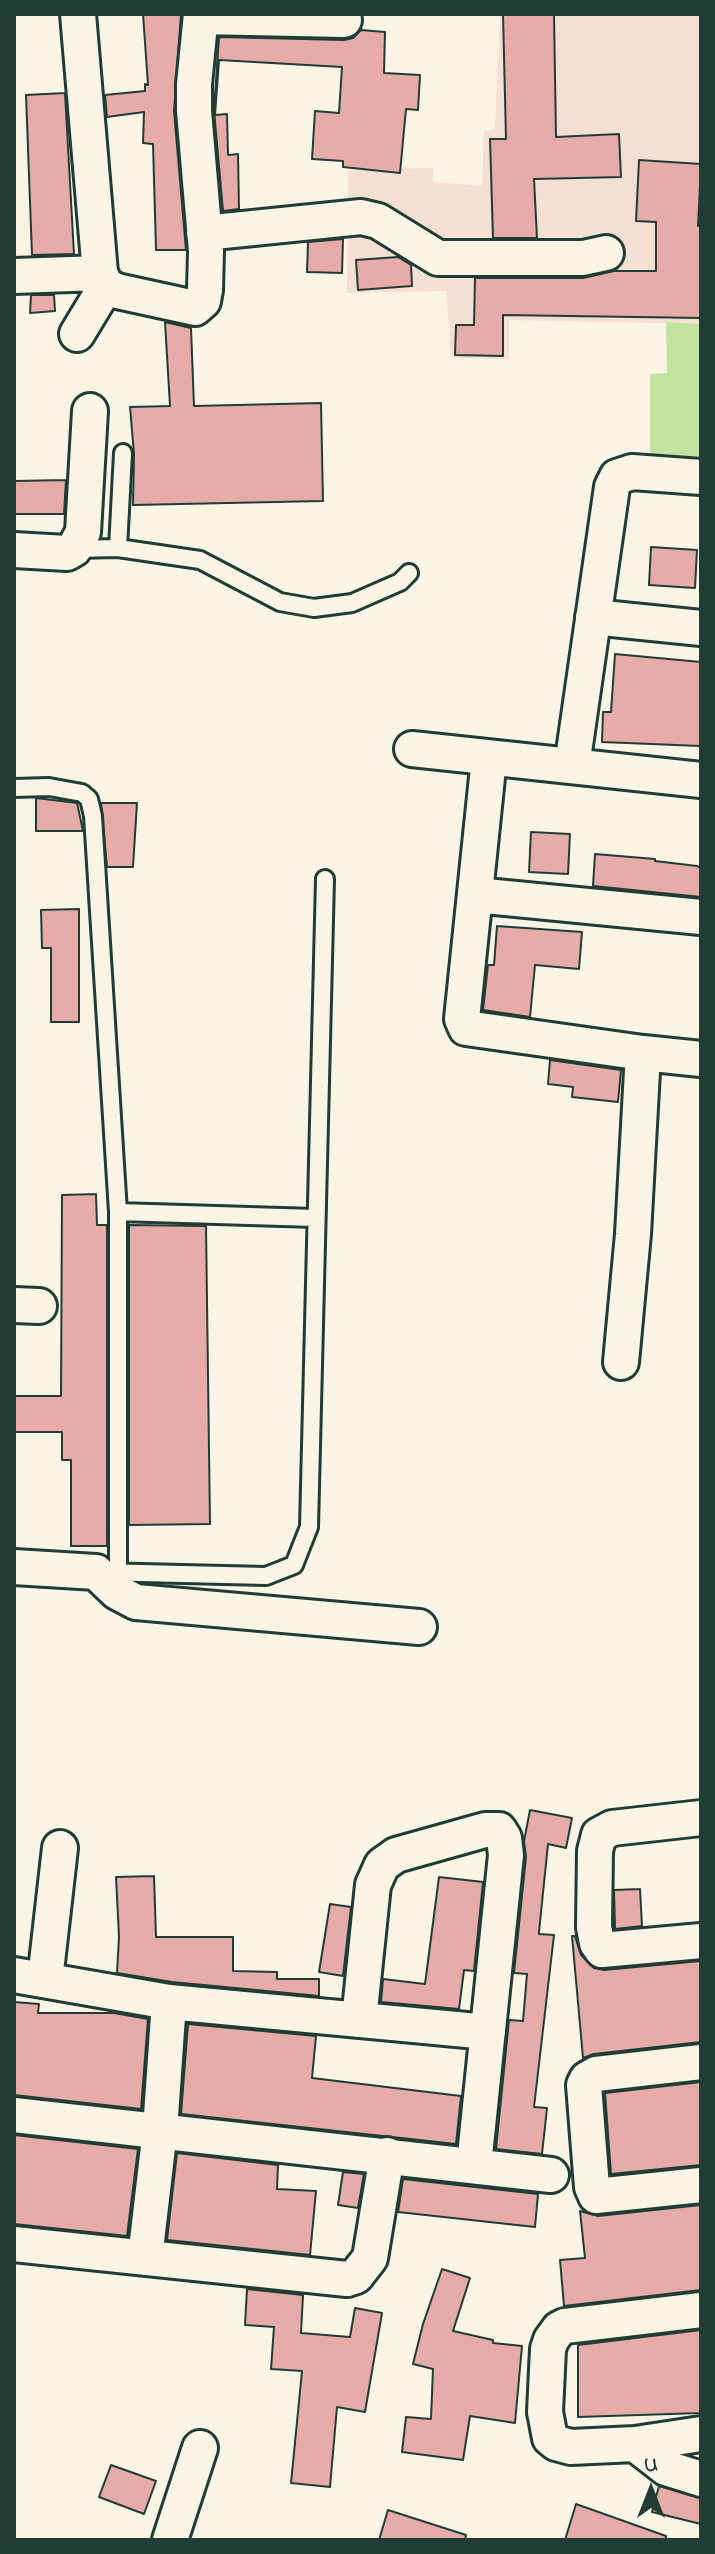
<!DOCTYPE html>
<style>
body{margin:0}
#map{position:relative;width:715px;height:2554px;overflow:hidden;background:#fcf5e5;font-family:"Indie Flower",sans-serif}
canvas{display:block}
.frame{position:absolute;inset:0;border:16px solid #1f3d34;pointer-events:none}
.north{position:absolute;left:611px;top:2450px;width:80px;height:80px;-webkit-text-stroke:6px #fcf5e5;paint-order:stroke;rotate:0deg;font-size:22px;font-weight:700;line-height:32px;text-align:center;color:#1f3d34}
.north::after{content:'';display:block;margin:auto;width:28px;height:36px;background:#1f3d34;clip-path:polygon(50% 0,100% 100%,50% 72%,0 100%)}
</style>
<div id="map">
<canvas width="715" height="2554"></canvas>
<div class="frame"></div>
<div class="north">U</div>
</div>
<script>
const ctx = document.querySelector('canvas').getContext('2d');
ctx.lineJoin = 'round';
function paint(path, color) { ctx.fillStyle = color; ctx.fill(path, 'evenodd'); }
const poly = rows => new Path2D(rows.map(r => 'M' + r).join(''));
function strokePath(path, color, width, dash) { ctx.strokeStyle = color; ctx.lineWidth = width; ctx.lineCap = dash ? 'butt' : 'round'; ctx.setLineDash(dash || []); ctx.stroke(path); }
paint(poly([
 [500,14,701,14,701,324,509,320,509,359,451,358,446,291,347,293,348,170,433,168,433,182,482,186,484,131,495,129]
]), '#f6dfd3');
paint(poly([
 [666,322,701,324,701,475,650,473,650,374,667,373]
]), '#c1e59f');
const building = poly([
 [143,14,181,14,174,111,186,250,156,250,153,144,143,143,144,112,107,117,105,95,145,91,145,84,148,85,143,14],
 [503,14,554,14,556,137,619,134,621,177,534,179,537,238,493,238,490,139,506,139,503,14],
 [361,30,385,32,384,73,420,75,418,110,406,109,400,173,343,167,343,161,312,159,315,111,339,113,342,67,219,60,215,115,227,114,228,155,238,154,239,209,223,211,214,110,219,37,344,40,353,38,361,30],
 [65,93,74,254,32,255,26,95,65,93],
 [639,160,701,164,698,226,701,226,701,318,503,315,503,356,455,355,456,325,474,325,475,278,583,278,614,271,656,271,656,222,636,221,639,160],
 [343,239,342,273,307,272,308,242,343,239],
 [398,257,411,265,412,286,358,290,356,260,398,257],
 [31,295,54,295,55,311,30,313,31,295],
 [165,322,191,328,194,406,321,403,323,501,133,505,134,454,130,407,170,406,165,322],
 [66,480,64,514,14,514,14,481,66,480],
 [651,547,697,550,695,588,649,585,651,547],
 [615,654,701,662,700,746,602,742,603,712,611,712,615,654],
 [36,798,77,803,83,831,36,831,36,798],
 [101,803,137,803,133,867,107,867,101,803],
 [531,832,570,834,568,874,529,872,531,832],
 [595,854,655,859,655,861,697,866,701,868,701,897,593,886,595,854],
 [79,909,79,1022,51,1022,51,948,42,948,41,910,79,909],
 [497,926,582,932,579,969,535,965,530,1017,483,1010,488,965,494,965,497,926],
 [550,1060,621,1070,618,1102,572,1097,573,1087,548,1084,550,1060],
 [96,1194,97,1225,107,1225,107,1546,71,1546,71,1460,62,1460,62,1432,14,1432,14,1396,61,1396,62,1195,96,1194],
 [129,1225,206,1226,210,1524,129,1525,129,1225],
 [530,1810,572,1818,566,1848,548,1844,539,1932,539,1934,554,1935,534,2107,547,2108,542,2154,496,2149,509,2020,523,2021,527,1974,514,1973,526,1857,524,1841,530,1810],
 [154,1876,156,1937,233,1937,233,1971,277,1972,277,1979,319,1979,319,1996,172,1982,117,1973,119,1937,116,1877,154,1876],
 [439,1877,483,1882,474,1971,464,1970,459,2009,381,2002,383,1979,425,1984,439,1877],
 [640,1889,642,1926,615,1929,614,1890,640,1889],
 [330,1904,351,1907,343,1976,319,1972,330,1904],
 [572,1936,575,1936,581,1955,594,1968,604,1970,701,1961,701,2042,594,2054,583,2058,572,1936],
 [14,2002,39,2004,38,2013,114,2013,148,2019,141,2109,14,2095,14,2002],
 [188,2024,316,2036,312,2078,461,2096,456,2144,181,2114,188,2024],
 [701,2082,701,2165,611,2174,605,2093,701,2082],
 [14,2135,138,2149,127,2236,14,2224,14,2135],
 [177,2153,278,2165,277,2189,316,2191,310,2255,167,2240,177,2153],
 [343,2172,364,2174,358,2208,338,2205,343,2172],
 [403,2179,538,2194,535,2227,398,2212,403,2179],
 [701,2205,701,2290,564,2306,560,2260,585,2258,580,2211,598,2216,701,2205],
 [442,2269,470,2278,453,2331,493,2340,493,2343,522,2346,515,2423,470,2416,463,2460,402,2452,406,2417,431,2419,433,2369,413,2364,423,2324,442,2269],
 [247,2289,303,2295,301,2333,350,2337,355,2308,382,2313,365,2412,337,2407,330,2487,291,2483,302,2371,271,2369,274,2327,245,2325,247,2289],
 [701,2330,701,2413,578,2417,578,2345,701,2330],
 [111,2465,156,2481,144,2514,99,2497,111,2465],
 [659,2486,701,2498,701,2524,652,2512,659,2486],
 [576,2504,666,2536,666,2540,565,2540,576,2504],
 [388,2510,466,2535,465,2540,379,2540,388,2510]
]);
paint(building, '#e7acaa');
strokePath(building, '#1f3d34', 2);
const lane = poly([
 [118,548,123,453],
 [74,549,118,548,200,560,280,602,314,608,352,603,400,582,409,573],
 [14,788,49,787,82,793,89,799,93,816,118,1212,118,1572],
 [118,1212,315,1218],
 [99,1572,266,1576,294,1565,309,1527,325,879]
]);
const street = poly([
 [78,14,100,273,106,286,117,291,195,308,203,301,205,290,206,251,194,111,194,84,201,14],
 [201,17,344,20],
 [204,233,361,217,378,221,438,258,583,258,606,253],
 [14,276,100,273],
 [77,334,106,286],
 [14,550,67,553,74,549,83,532,90,411],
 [593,617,701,628],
 [412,749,701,780],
 [489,758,462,1019,466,1028,643,1053,701,1059],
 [572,766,612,487,617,477,632,472,701,477],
 [475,895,701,917],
 [14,1305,39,1306],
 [621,1362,633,1234,643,1053],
 [14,1567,96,1572,117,1592,136,1602,419,1627],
 [701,1818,612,1828,599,1835,595,1851,594,1927,597,1943,602,1950,701,1941],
 [14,1975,169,2002,488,2032],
 [45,1980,60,1848],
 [359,2020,373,1885,382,1865,396,1855,485,1830,499,1830,504,1838,506,1855,474,2165],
 [701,2062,596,2074,587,2079,584,2085,592,2187,596,2196,701,2185],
 [14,2115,551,2175],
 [14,2244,347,2279,356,2276,370,2258,387,2155],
 [145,2258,160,2130,169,2002],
 [701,2310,565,2326,559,2329,551,2340,548,2349,545,2412,550,2438,556,2443,571,2447,635,2444,701,2434],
 [635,2444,666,2468,701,2479],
 [170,2540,200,2448]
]);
strokePath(lane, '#1f3d34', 22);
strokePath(street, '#1f3d34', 40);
strokePath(lane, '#fcf5e5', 16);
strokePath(street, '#fcf5e5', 34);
</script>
